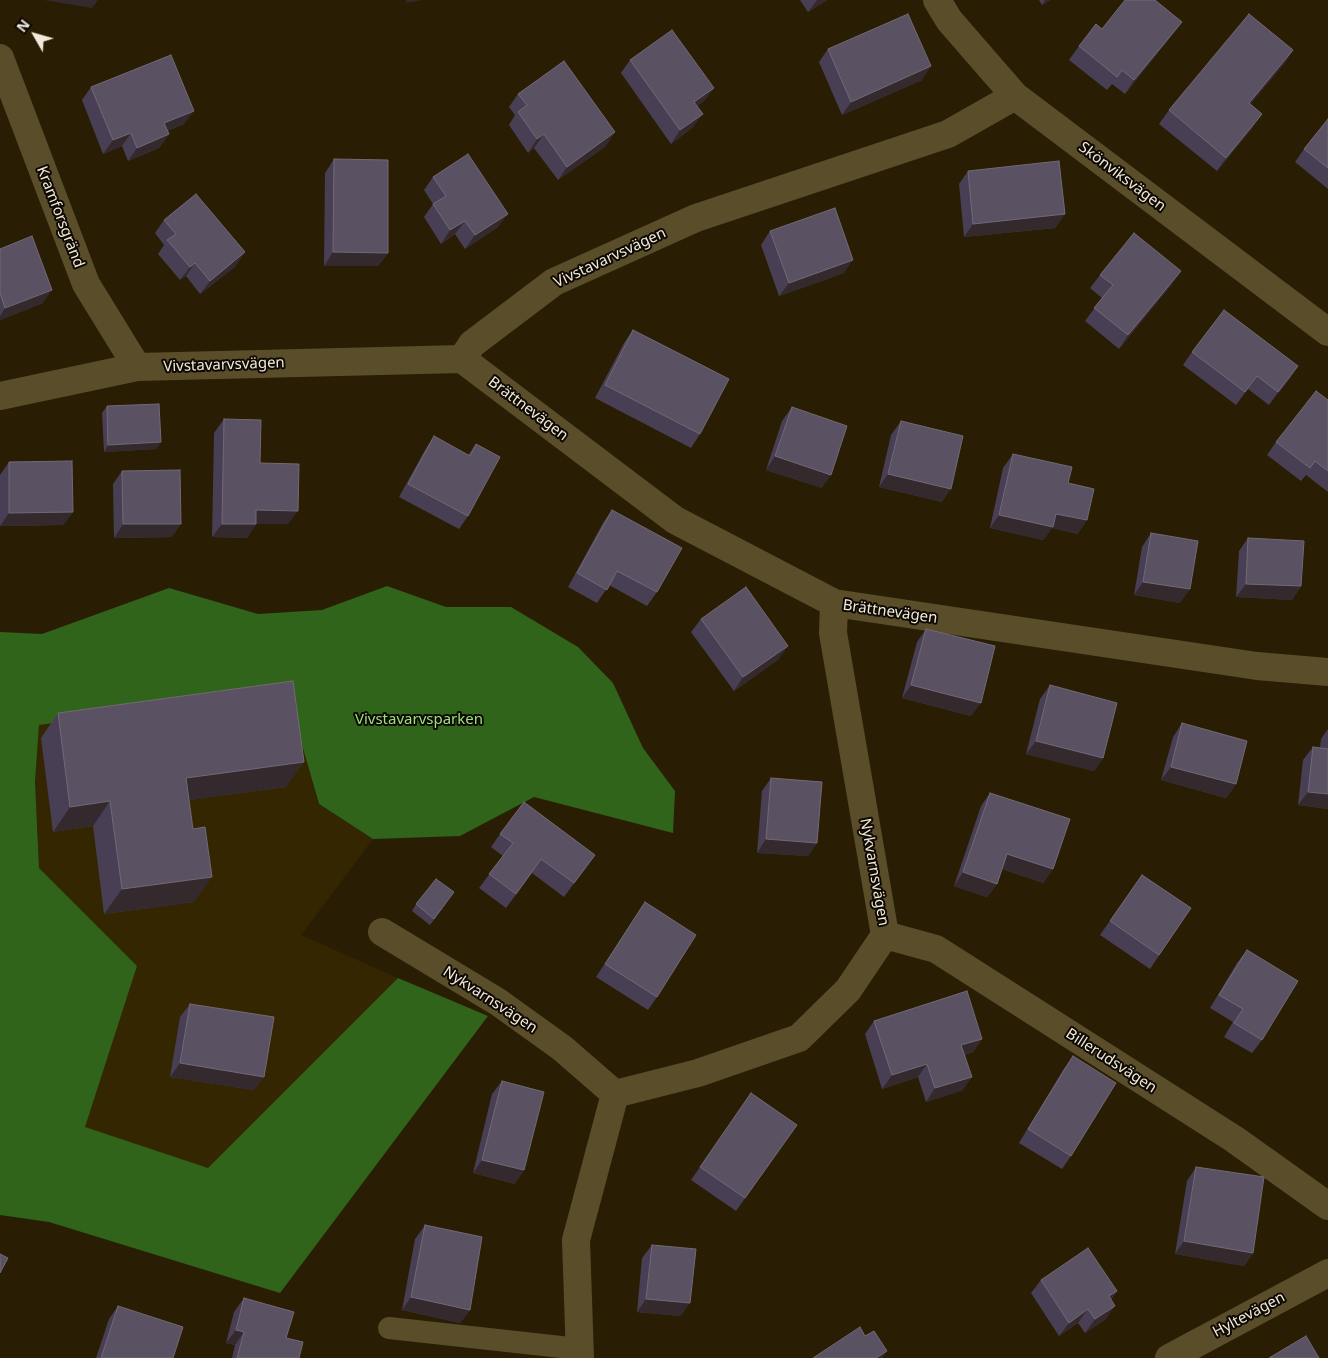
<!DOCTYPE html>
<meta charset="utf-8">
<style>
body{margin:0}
#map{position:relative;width:1328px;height:1358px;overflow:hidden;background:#291e03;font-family:"Noto Sans",sans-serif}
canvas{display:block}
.north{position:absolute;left:10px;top:10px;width:50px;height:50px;-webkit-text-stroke:4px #0e0902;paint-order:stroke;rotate:308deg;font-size:14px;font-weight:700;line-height:20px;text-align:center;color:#f1eada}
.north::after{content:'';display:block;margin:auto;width:18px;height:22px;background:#f1eada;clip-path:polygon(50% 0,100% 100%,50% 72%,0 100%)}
</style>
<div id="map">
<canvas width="1328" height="1358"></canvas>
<div class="north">N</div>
</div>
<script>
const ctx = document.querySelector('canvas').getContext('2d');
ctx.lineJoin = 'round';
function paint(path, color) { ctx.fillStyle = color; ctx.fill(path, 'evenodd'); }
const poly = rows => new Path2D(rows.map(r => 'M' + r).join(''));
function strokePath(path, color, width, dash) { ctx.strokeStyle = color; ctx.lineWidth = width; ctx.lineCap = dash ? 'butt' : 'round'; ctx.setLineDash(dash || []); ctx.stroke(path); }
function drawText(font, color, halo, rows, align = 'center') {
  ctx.font = font + ' "Noto Sans",sans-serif'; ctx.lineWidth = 4; ctx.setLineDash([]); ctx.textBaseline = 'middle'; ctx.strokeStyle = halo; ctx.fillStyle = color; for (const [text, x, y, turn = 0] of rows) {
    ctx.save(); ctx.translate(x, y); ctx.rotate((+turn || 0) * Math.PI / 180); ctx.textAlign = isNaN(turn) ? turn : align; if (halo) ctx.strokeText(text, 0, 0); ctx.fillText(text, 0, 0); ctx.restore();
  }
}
paint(poly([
 [288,693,318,804,373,839,301,935,398,978,208,1168,84,1127,137,966,39,868,35,782,39,725]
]), '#352602');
paint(poly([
 [387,586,446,607,511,607,578,647,613,683,643,748,675,791,673,833,534,797,460,836,373,839,319,804,287,693,39,725,35,782,39,868,137,966,85,1127,208,1168,398,978,488,1016,280,1293,49,1222,0,1215,0,632,42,634,169,588,258,614,322,610]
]), '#30641a');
strokePath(poly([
 [389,1328,579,1349]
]), '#5a4d2a', 22);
strokePath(poly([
 [937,0,949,20,1015,96,1328,332],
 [0,58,86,284,137,367],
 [462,359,675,520,834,603,1257,666,1328,672],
 [462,359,472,344,554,282,696,218,948,134,1015,96],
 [0,396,137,367,462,359],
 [382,932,498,1002,562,1048,615,1094],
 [885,935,936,949,1234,1139,1328,1206],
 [580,1358,576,1240,615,1094,698,1073,799,1038,848,990,885,935,833,633,834,603],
 [1169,1358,1328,1273]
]), '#5a4d2a', 28);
paint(poly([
 [800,0,827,0,808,12],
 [1039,0,1050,0,1042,5],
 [1102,29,1172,35,1125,94,1112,84,1107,90,1069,60,1079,46],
 [828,49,922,80,842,115,819,62],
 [1293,50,1284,64,1250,104,1253,127,1217,171,1159,124,1169,110],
 [630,60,714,88,704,101,697,106,693,127,671,144,621,73],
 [91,87,184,124,167,131,169,134,159,148,128,161,122,146,103,154,82,100],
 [518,94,606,146,558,180,534,148,528,153,509,125,515,115,509,107],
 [1328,119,1328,189,1295,162,1304,149],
 [334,159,388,253,378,266,324,266,325,173],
 [968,171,1065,214,1055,228,964,237,959,184],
 [433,177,498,227,465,249,455,234,441,244,424,217,433,204,424,190],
 [164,220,236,266,200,294,186,276,180,280,158,254,164,245,155,233],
 [770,231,844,273,779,296,761,245],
 [0,249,43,303,0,320],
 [1100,275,1172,284,1119,349,1085,321,1102,298,1090,288],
 [633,330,700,434,691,448,595,398,624,343],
 [1192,352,1298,366,1269,405,1248,389,1236,405,1183,365],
 [1328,400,1328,492,1306,475,1301,481,1267,455,1276,442],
 [107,406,161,442,156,449,104,452,102,413],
 [792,407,822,488,766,470,782,421],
 [224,419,260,463,288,524,256,524,247,538,212,537,214,433],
 [901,421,942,502,879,487,891,435],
 [434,436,468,455,476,444,468,516,459,529,399,497,425,450],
 [1013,454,1068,483,1078,534,1052,528,1043,540,990,528,1003,468],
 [9,462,73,512,63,525,0,526,0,475],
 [122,471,172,537,114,538,113,484],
 [612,510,657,592,647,606,609,585,597,603,568,587,603,523],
 [1151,533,1180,603,1134,595,1142,547],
 [1248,538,1301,586,1292,600,1236,597,1239,551],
 [701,619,779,659,734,691,691,632],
 [926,629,971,716,902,698,917,642],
 [1050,685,1103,758,1094,771,1026,754,1040,699],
 [58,713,286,787,189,800,194,902,104,914,93,826,53,832,41,738],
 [1182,723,1236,784,1226,798,1161,780,1173,737],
 [1328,729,1328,809,1298,805,1303,760,1313,747,1320,748,1321,739],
 [771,778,817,843,808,856,757,853,762,791],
 [990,793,1053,869,1043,883,1002,869,997,884,987,897,954,886,981,806],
 [500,834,595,855,564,897,532,873,506,908,479,888,503,856,491,847],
 [1142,875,1191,908,1150,969,1100,935],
 [454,892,430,925,412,911,416,904],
 [645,902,657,997,648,1010,596,977],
 [1247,950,1262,1040,1252,1053,1224,1037,1233,1022,1210,1008,1237,963],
 [190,1004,254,1090,170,1077,180,1017],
 [874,1021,982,1039,973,1052,965,1055,963,1090,926,1102,918,1077,882,1089,865,1034],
 [1073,1056,1071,1156,1062,1169,1019,1143,1063,1070],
 [502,1081,515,1184,473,1173,492,1094],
 [751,1093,797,1125,736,1211,691,1180],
 [1196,1167,1253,1253,1244,1266,1175,1254,1187,1181],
 [425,1225,470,1310,460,1323,402,1310,415,1239],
 [652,1245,681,1316,637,1312,642,1258],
 [1041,1280,1117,1291,1111,1300,1106,1319,1085,1333,1078,1323,1059,1336,1031,1293],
 [244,1298,286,1338,299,1358,232,1358,235,1345,226,1343,234,1312],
 [118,1306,173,1358,96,1358,109,1319]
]), '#483f55');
paint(poly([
 [44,0,98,0,92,8],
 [407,0,422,0,405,3],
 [817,0,827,0,808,12],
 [1045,0,1050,0,1042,5],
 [1182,22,1172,35,1125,94,1134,80],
 [1293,50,1284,64,1240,117,1249,103],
 [931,66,922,80,842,115,851,102],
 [714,88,704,101,685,115,694,102],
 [194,111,184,124,155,136,164,123],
 [703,114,693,127,671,144,680,130],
 [1262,114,1253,127,1217,171,1226,158],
 [615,132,606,146,558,180,567,167],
 [131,133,122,146,103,154,113,140],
 [169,134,159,148,128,161,137,148],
 [544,134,534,148,528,153,537,139],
 [508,214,498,227,465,249,475,235],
 [1065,214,1055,228,964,237,973,224],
 [465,221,455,234,441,244,450,230],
 [245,252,236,266,200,294,210,281],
 [333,252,388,253,378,266,324,266],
 [853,260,844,273,779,296,789,283],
 [195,263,186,276,180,280,190,267],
 [1181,271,1172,284,1119,349,1128,335],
 [52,290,43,303,0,320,0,316,5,308],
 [1298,366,1289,380,1269,405,1278,392],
 [1257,376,1248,389,1236,405,1245,392],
 [161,442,156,449,104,452,108,445],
 [775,456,831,475,822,488,766,470],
 [888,474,951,489,942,502,879,487],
 [256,510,298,511,288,524,247,524],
 [73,512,63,525,0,526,9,513],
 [1056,514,1087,520,1078,534,1052,528,1043,540,990,528,999,515],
 [123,524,181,524,172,537,114,538],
 [222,524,256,524,247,538,212,537],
 [1143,582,1190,589,1180,603,1134,595],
 [1246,584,1301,586,1292,600,1236,597],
 [788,646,779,659,734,691,743,677],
 [911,685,981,703,971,716,902,698],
 [1036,741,1103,758,1094,771,1026,754],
 [304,762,286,787,168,803,186,778],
 [1171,767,1236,784,1226,798,1161,780],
 [1308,792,1328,794,1328,809,1298,805],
 [110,801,93,826,53,832,70,807],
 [766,839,817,843,808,856,757,853],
 [1007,854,1053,869,1043,883,997,867],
 [595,855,586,868,564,897,574,883],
 [963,872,997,884,987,897,954,886],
 [212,877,194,902,104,914,122,889],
 [982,1039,973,1052,952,1059,961,1045],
 [180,1063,264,1077,254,1090,170,1077],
 [927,1064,918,1077,882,1089,892,1075],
 [972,1077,963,1090,926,1102,935,1088],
 [482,1160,524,1170,515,1184,473,1173],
 [1184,1241,1253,1253,1244,1266,1175,1254],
 [1117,1291,1107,1305,1109,1296],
 [411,1297,470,1310,460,1323,402,1310],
 [646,1299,690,1303,681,1316,637,1312],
 [1115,1306,1106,1319,1085,1333,1095,1319],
 [1088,1309,1078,1323,1059,1336,1069,1323],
 [236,1330,244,1332,235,1345,226,1343],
 [887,1351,882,1358,876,1358]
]), '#342a2e');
const building = poly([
 [1125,0,1155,0,1182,22,1134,80,1122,70,1117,77,1079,46,1096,24,1102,29,1125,0],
 [908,14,931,66,851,102,828,49,908,14],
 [1249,14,1293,50,1249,103,1262,114,1226,158,1169,110,1249,14],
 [672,30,714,88,694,102,703,114,680,130,630,60,672,30],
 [171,55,194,111,164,123,169,134,137,148,131,133,113,140,91,87,171,55],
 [564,61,615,132,567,167,544,134,537,139,518,112,527,105,518,94,564,61],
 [1328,119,1328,168,1304,149,1328,119],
 [468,154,508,214,475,235,465,221,450,230,433,204,446,196,433,177,468,154],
 [334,159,388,160,388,253,333,252,334,159],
 [1059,161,1065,214,973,224,968,171,1059,161],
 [196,194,245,252,210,281,195,263,190,267,167,240,176,234,164,220,196,194],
 [835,208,853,260,789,283,770,231,835,208],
 [1134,233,1181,271,1128,335,1094,308,1113,285,1100,275,1134,233],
 [32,236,52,290,5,308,0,293,0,249,32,236],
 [1224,310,1298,366,1278,392,1257,376,1245,392,1192,352,1224,310],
 [633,330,729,379,700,434,605,385,633,330],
 [1316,391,1328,400,1328,471,1315,461,1310,468,1276,442,1316,391],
 [159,404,161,442,108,445,107,406,159,404],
 [792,407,847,426,831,475,775,456,792,407],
 [224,419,261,420,260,463,299,464,298,511,256,510,256,524,222,524,224,419],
 [901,421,963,436,951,489,888,474,901,421],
 [434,436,470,456,476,444,500,457,468,516,408,484,434,436],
 [1013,454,1072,467,1068,483,1094,489,1087,520,1056,514,1053,527,999,515,1013,454],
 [72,461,73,512,9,513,9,462,72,461],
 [180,470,181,524,123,524,122,471,180,470],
 [612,510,682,548,657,592,617,571,607,590,577,573,612,510],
 [1151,533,1198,541,1190,589,1143,582,1151,533],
 [1248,538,1304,541,1301,586,1246,584,1248,538],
 [746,587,788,646,743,677,701,619,746,587],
 [926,629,995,646,981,703,911,685,926,629],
 [293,681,304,762,186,778,193,829,205,827,212,877,122,889,110,801,70,807,58,713,293,681],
 [1050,685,1117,703,1103,758,1036,741,1050,685],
 [1182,723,1247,741,1236,784,1171,767,1182,723],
 [1313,747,1328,749,1328,794,1308,792,1313,747],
 [771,778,822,782,817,843,766,839,771,778],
 [990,793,1070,819,1053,869,1007,854,997,884,963,872,990,793],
 [524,802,595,855,574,883,541,859,516,894,489,874,513,843,500,834,524,802],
 [1142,875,1191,908,1159,955,1110,921,1142,875],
 [436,879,454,892,434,919,416,904,436,879],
 [645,902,696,935,657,997,605,964,645,902],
 [1247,950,1298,981,1262,1040,1234,1023,1243,1009,1219,995,1247,950],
 [967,991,982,1039,961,1045,972,1077,935,1088,927,1064,892,1075,874,1021,967,991],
 [190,1004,274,1017,264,1077,180,1063,190,1004],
 [1073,1056,1116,1083,1071,1156,1028,1129,1073,1056],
 [502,1081,544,1092,524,1170,482,1160,502,1081],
 [751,1093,797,1125,745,1198,700,1167,751,1093],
 [1196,1167,1264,1177,1253,1253,1184,1241,1196,1167],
 [425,1225,482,1237,470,1310,411,1297,425,1225],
 [652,1245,696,1249,690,1303,646,1299,652,1245],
 [1088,1248,1117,1291,1109,1296,1115,1306,1095,1319,1088,1309,1069,1323,1041,1280,1088,1248],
 [0,1254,8,1258,0,1273,0,1254],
 [244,1298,294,1312,286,1338,303,1342,299,1358,237,1358,244,1332,236,1330,244,1298],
 [118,1306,183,1327,173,1358,101,1358,118,1306],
 [860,1327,865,1336,874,1331,887,1351,876,1358,813,1358,860,1327],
 [1306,1336,1319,1358,1269,1358,1306,1336]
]);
paint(building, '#5a5163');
strokePath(building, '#726976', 1);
drawText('15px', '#f1eada', '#0e0902', [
 ["Skönviksvägen",1122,177,37],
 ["Kramforsgränd",60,217,69],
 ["Vivstavarvsvägen",610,258,-25],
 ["Vivstavarvsvägen",224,365,-2],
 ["Brättnevägen",528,409,37],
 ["Brättnevägen",890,612,8],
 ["Nykvarnsvägen",874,872,80],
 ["Nykvarnsvägen",490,1000,33],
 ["Billerudsvägen",1111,1061,33],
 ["Hyltevägen",1249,1315,-28]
]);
drawText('15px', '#9ae381', '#0e0902', [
 ["Vivstavarvsparken",419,720]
]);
</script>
